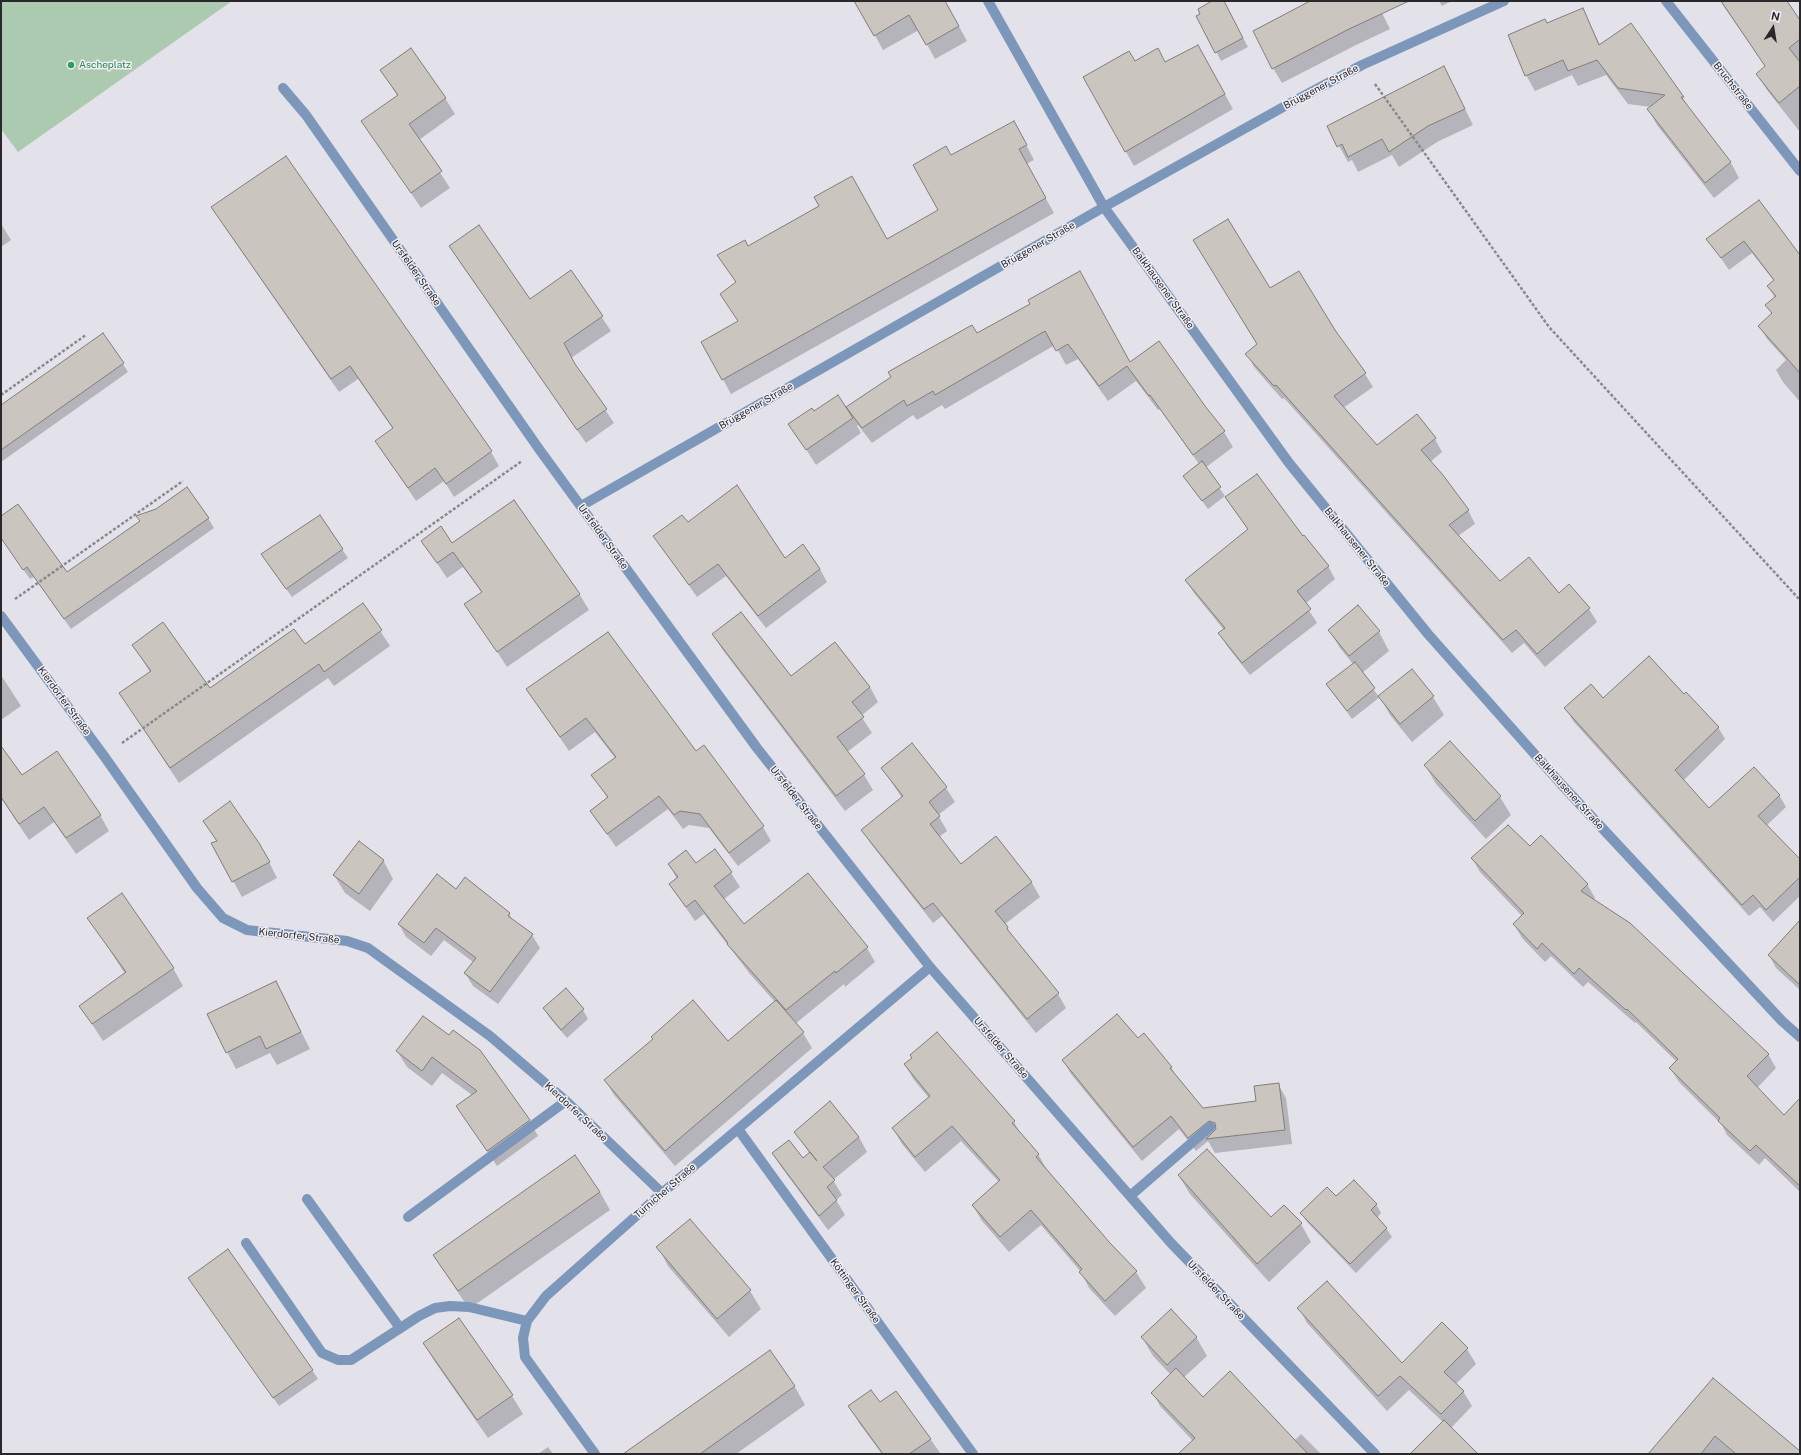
<!DOCTYPE html>
<meta charset="utf-8">
<style>
body{margin:0}
#map{position:relative;width:1801px;height:1455px;overflow:hidden;background:#e3e1e9;font-family:"Public Sans",sans-serif}
canvas{display:block}
.frame{position:absolute;inset:0;border:2px solid #29282b;pointer-events:none}
.north{position:absolute;left:1753px;top:8px;width:40px;height:40px;-webkit-text-stroke:3px #f0eff6;paint-order:stroke;rotate:12deg;font-size:11px;font-weight:700;line-height:16px;text-align:center;color:#29282b}
.north::after{content:'';display:block;margin:auto;width:14px;height:18px;background:#29282b;clip-path:polygon(50% 0,100% 100%,50% 72%,0 100%)}
</style>
<div id="map">
<canvas width="1801" height="1455"></canvas>
<div class="frame"></div>
<div class="north">N</div>
</div>
<script>
const ctx = document.querySelector('canvas').getContext('2d');
ctx.lineJoin = 'round';
function paint(path, color) { ctx.fillStyle = color; ctx.fill(path, 'evenodd'); }
const poly = rows => new Path2D(rows.map(r => 'M' + r).join(''));
function strokePath(path, color, width, dash) { ctx.strokeStyle = color; ctx.lineWidth = width; ctx.lineCap = dash ? 'butt' : 'round'; ctx.setLineDash(dash || []); ctx.stroke(path); }
function drawText(font, color, halo, rows, align = 'center') {
  ctx.font = font + ' "Public Sans",sans-serif'; ctx.lineWidth = 3; ctx.setLineDash([]); ctx.textBaseline = 'middle'; ctx.strokeStyle = halo; ctx.fillStyle = color; for (const [text, x, y, turn = 0] of rows) {
    ctx.save(); ctx.translate(x, y); ctx.rotate((+turn || 0) * Math.PI / 180); ctx.textAlign = isNaN(turn) ? turn : align; if (halo) ctx.strokeText(text, 0, 0); ctx.fillText(text, 0, 0); ctx.restore();
  }
}
paint(poly([
 [1,1,232,1,18,152,1,129]
]), '#abcab0');
paint(poly([
 [856,1,945,1,967,41,935,59,919,30,883,50],
 [1214,1,1223,1,1248,47,1221,61,1198,16],
 [1312,1,1376,1,1390,29,1356,45,1282,83,1273,68],
 [1439,1,1452,1,1442,6],
 [1720,1,1768,1,1800,22,1800,132,1767,90,1757,74,1766,67],
 [1583,9,1600,45,1630,24,1683,98,1690,111,1731,163,1739,178,1714,198,1657,125,1648,109,1651,107,1628,104,1606,75,1578,86,1572,75,1535,91,1526,75,1547,24],
 [1206,60,1233,109,1134,166,1084,77,1134,62,1165,63],
 [1444,67,1473,125,1437,142,1399,167,1392,155,1358,172,1352,160,1348,162,1328,126],
 [381,70,445,98,455,114,419,140,450,188,421,208,363,121,398,97],
 [1022,137,1034,160,1026,164,1054,213,731,394,703,343,739,322,730,308,736,283,719,256,748,248,820,206,887,240,939,210,951,156],
 [286,158,491,452,499,466,454,497,444,481,416,501,376,441,393,429,358,379,339,392,220,220],
 [1759,201,1800,257,1800,402,1783,382,1776,370,1786,360,1767,339,1759,326,1772,315,1767,306,1775,298,1768,286,1774,281,1752,253,1729,270,1708,239],
 [1,224,11,240,1,247],
 [450,247,530,300,571,271,611,331,571,358,614,423,586,443,459,261],
 [1270,289,1334,331,1365,374,1373,387,1343,408,1377,446,1435,439,1442,452,1430,462,1468,510,1475,524,1458,536,1499,582,1559,594,1569,585,1589,609,1597,622,1545,667,1524,643,1512,653,1284,398,1282,399,1254,367,1247,354,1258,344],
 [1032,304,1204,406,1224,432,1233,447,1205,468,1225,496,1208,509,1184,476,1199,464,1160,409,1158,410,1136,381,1108,401,1078,359,1066,365,1055,345,945,409,942,405,917,420,913,415,872,443,858,425,857,426,861,433,816,465,790,424,814,412,846,409,892,378,976,335],
 [123,364,128,372,1,462,1,406],
 [1226,498,1303,538,1328,566,1335,579,1305,604,1317,623,1250,675,1227,646,1220,634,1224,630,1194,593,1186,580,1248,530],
 [514,502,580,595,589,610,507,667,466,604,482,593,463,567,447,578,422,541,452,545],
 [319,516,348,558,292,597,267,563],
 [1,517,67,574,208,518,214,528,71,629,34,577,30,579,1,538],
 [688,524,785,559,820,569,827,582,766,628,726,576,697,597,654,536],
 [363,605,390,646,334,686,328,678,179,783,120,693,150,672,133,645,209,690,305,646],
 [1358,607,1379,632,1389,651,1362,673,1379,697,1412,670,1433,697,1444,715,1412,742,1390,715,1380,697,1352,719,1327,684,1353,664,1340,648,1329,630],
 [713,634,791,678,835,643,870,687,878,702,861,716,872,733,847,752,864,775,873,790,845,811,722,649],
 [1,675,21,706,1,720],
 [527,689,696,752,704,747,763,827,771,841,738,866,709,828,689,825,683,829,668,809,616,847,591,811,608,799,593,775,615,758,595,732,569,751],
 [1684,695,1718,727,1725,739,1683,781,1709,809,1779,795,1786,807,1766,826,1800,860,1800,896,1773,922,1760,907,1749,916,1573,721,1566,709,1603,700],
 [1450,743,1500,797,1511,815,1486,839,1436,784,1425,765],
 [912,744,946,788,955,802,938,815,947,831,939,837,961,865,996,838,1032,883,1040,897,1005,924,1015,940,1058,994,1066,1008,1036,1033,942,916,933,923,871,844,863,830,902,798,882,768],
 [1,747,23,776,100,815,109,831,76,854,54,822,29,840,1,798],
 [204,821,268,860,277,878,242,897,213,844,217,842],
 [1530,847,1587,884,1595,898,1594,900,1768,1054,1776,1068,1757,1088,1784,1117,1800,1100,1800,1192,1765,1158,1759,1165,1727,1135,1722,1125,1679,1082,1670,1068,1677,1062,1636,1022,1635,1023,1588,982,1583,987,1551,956,1545,962,1522,938,1514,924,1522,916,1480,872,1472,858],
 [714,851,731,873,740,887,724,899,744,926,808,874,867,948,875,962,845,987,844,984,795,1024,803,1033,812,1048,675,1166,614,1095,605,1080,728,1042,775,1002,750,974,704,914,695,921,679,898,670,884,677,879,669,864,696,864],
 [383,860,393,879,370,911,345,893,334,875],
 [456,890,509,913,513,921,532,935,540,948,498,1004,473,986,465,973,473,962,444,940,431,956,406,937,399,924],
 [89,918,173,968,183,986,103,1041,80,1006,125,974],
 [1800,922,1800,990,1776,968,1769,955],
 [276,982,310,1049,277,1065,270,1053,236,1069,227,1052],
 [566,989,583,1010,588,1019,567,1038,549,1017,544,1008],
 [423,1017,529,1120,538,1136,497,1166,457,1106,472,1095,442,1073,432,1086,407,1067,397,1051],
 [1138,1040,1171,1067,1179,1081,1203,1109,1257,1102,1278,1084,1286,1098,1292,1144,1215,1153,1208,1141,1196,1151,1179,1129,1142,1161,1071,1074,1063,1060],
 [905,1065,1014,1122,1022,1136,1038,1154,1047,1170,1109,1244,1136,1272,1146,1288,1115,1316,1089,1288,1081,1272,1041,1225,1009,1252,982,1221,973,1206,999,1182,961,1141,925,1172,902,1144,893,1128,929,1098,914,1080],
 [795,1132,859,1137,867,1152,833,1180,842,1195,836,1200,845,1215,828,1230,782,1168,773,1154,803,1159,810,1154],
 [1179,1176,1271,1219,1301,1224,1311,1242,1269,1282,1190,1194],
 [600,1192,610,1210,469,1309,434,1256],
 [1336,1198,1376,1204,1381,1213,1377,1218,1386,1228,1392,1237,1356,1273,1307,1222,1301,1213],
 [690,1220,750,1291,761,1309,729,1337,668,1266,658,1247],
 [189,1278,312,1370,318,1379,279,1406],
 [1299,1308,1401,1364,1467,1349,1476,1364,1456,1384,1463,1391,1472,1406,1451,1428,1472,1454,1421,1454,1443,1422,1409,1390,1387,1411,1307,1323],
 [459,1319,512,1396,523,1414,488,1438,435,1362,424,1344],
 [1142,1337,1196,1337,1207,1356,1183,1378,1203,1398,1294,1441,1301,1434,1321,1454,1199,1454,1193,1441,1160,1406,1153,1393,1171,1375,1153,1356],
 [769,1352,795,1387,805,1405,736,1454,630,1454],
 [1713,1379,1800,1452,1800,1454,1654,1454],
 [896,1392,941,1454,882,1454,859,1423,850,1407,880,1404],
 [548,1447,553,1454,538,1454]
]), '#0003');
const building = poly([
 [854,1,945,1,959,26,926,45,909,15,874,36,854,1],
 [1212,1,1224,1,1243,38,1215,53,1196,16,1200,14,1198,9,1212,1],
 [1310,1,1409,1,1347,30,1272,69,1253,31,1310,1],
 [1721,1,1787,1,1800,20,1800,39,1789,48,1800,62,1800,86,1779,103,1756,74,1765,66,1721,1],
 [1583,8,1599,45,1631,23,1684,97,1681,97,1731,162,1705,183,1647,109,1665,95,1618,88,1597,60,1568,71,1563,60,1525,76,1508,35,1545,19,1547,23,1583,8],
 [1198,45,1225,94,1125,152,1083,77,1129,51,1135,61,1158,48,1165,62,1198,45],
 [411,48,446,98,409,124,442,171,411,193,361,121,398,95,380,70,411,48],
 [1444,66,1465,109,1428,126,1389,152,1382,139,1348,157,1342,144,1337,147,1327,126,1444,66],
 [1014,121,1027,145,1019,149,1046,198,722,380,701,342,738,321,720,294,736,282,717,255,745,240,748,246,819,206,814,197,852,176,887,239,938,210,913,165,946,146,951,155,1014,121],
 [286,156,492,451,446,484,435,468,408,488,375,441,393,428,350,366,331,379,211,207,286,156],
 [1759,200,1800,255,1800,373,1758,326,1772,313,1765,305,1776,296,1767,286,1774,280,1744,241,1721,258,1706,239,1759,200],
 [1228,219,1270,288,1299,271,1335,330,1366,373,1334,396,1377,445,1417,414,1436,438,1421,450,1443,475,1469,510,1449,525,1500,581,1529,557,1559,593,1569,584,1590,608,1537,654,1516,630,1503,640,1276,385,1274,386,1245,354,1257,344,1193,240,1228,219],
 [479,225,530,299,571,270,603,316,564,343,575,364,607,409,577,430,449,246,479,225],
 [1080,271,1130,362,1159,341,1205,406,1225,431,1193,455,1150,395,1149,396,1127,366,1099,386,1068,344,1056,351,1045,331,935,395,933,391,907,406,904,400,862,428,846,407,891,377,888,372,927,350,972,325,977,333,1030,304,1028,300,1080,271],
 [103,333,124,363,1,450,1,405,103,333],
 [838,395,853,418,806,450,788,424,812,408,814,411,838,395],
 [1202,461,1221,487,1202,501,1183,476,1202,461],
 [1257,474,1303,536,1304,535,1329,566,1297,591,1311,609,1242,663,1218,633,1225,628,1185,580,1248,529,1225,497,1257,474],
 [737,485,785,558,803,544,820,569,758,616,718,564,689,585,653,536,682,515,688,522,737,485],
 [187,487,209,518,64,619,27,567,23,570,1,538,1,516,18,504,67,572,140,521,136,516,156,509,187,487],
 [514,500,580,594,497,652,464,604,482,592,453,552,437,563,421,541,441,526,452,543,514,500],
 [320,515,343,549,286,589,261,554,320,515],
 [363,603,382,630,324,672,319,664,170,768,119,693,151,671,132,645,163,622,210,688,294,629,305,644,363,603],
 [1358,605,1380,631,1349,656,1328,630,1358,605],
 [741,612,791,676,835,642,870,687,852,702,864,717,837,737,865,774,836,796,712,634,741,612],
 [608,632,696,751,704,745,764,826,729,853,700,814,680,811,674,815,659,796,607,834,590,811,608,797,591,775,616,757,586,718,560,737,526,689,608,632],
 [1649,656,1684,694,1686,692,1719,727,1675,770,1709,808,1754,767,1780,795,1758,816,1800,859,1800,877,1766,910,1753,895,1742,905,1564,708,1591,684,1603,698,1649,656],
 [1355,662,1375,688,1347,711,1326,684,1355,662],
 [1412,669,1434,696,1400,724,1378,696,1412,669],
 [1450,741,1501,796,1475,821,1424,765,1450,741],
 [912,743,947,787,929,802,940,816,930,824,961,864,996,836,1032,882,995,911,1008,927,1007,929,1059,993,1027,1019,933,903,924,909,861,830,903,796,881,768,912,743],
 [1,746,22,775,57,751,101,815,66,838,44,807,19,824,1,797,1,746],
 [230,801,259,843,270,862,232,882,211,843,217,841,203,821,230,801],
 [1508,825,1530,846,1541,835,1588,884,1581,891,1630,923,1769,1054,1747,1076,1784,1115,1800,1098,1800,1186,1756,1145,1750,1151,1718,1121,1720,1118,1669,1068,1678,1059,1627,1009,1626,1010,1579,968,1574,974,1542,943,1537,949,1513,924,1524,913,1471,858,1508,825],
 [359,841,384,860,359,894,333,875,359,841],
 [715,849,732,872,714,886,744,924,808,873,868,947,836,973,835,971,786,1010,727,944,728,943,695,900,686,907,669,884,678,877,668,864,686,850,696,863,715,849],
 [437,874,456,889,465,877,510,913,508,916,533,934,490,992,464,973,476,958,436,928,424,943,398,924,437,874],
 [122,893,174,968,92,1024,79,1006,126,972,87,918,122,893],
 [1800,920,1800,985,1768,955,1800,920],
 [276,981,301,1032,266,1049,260,1036,226,1053,207,1014,276,981],
 [566,988,584,1009,561,1030,543,1008,566,988],
 [693,1000,728,1041,776,1000,804,1032,665,1151,604,1080,653,1039,651,1037,693,1000],
 [1117,1014,1138,1038,1144,1033,1172,1067,1170,1068,1203,1108,1256,1101,1254,1086,1279,1083,1285,1130,1206,1139,1216,1129,1215,1123,1209,1121,1188,1138,1171,1116,1133,1147,1062,1060,1117,1014],
 [423,1016,449,1035,453,1030,480,1050,530,1120,487,1151,456,1106,477,1091,432,1057,422,1071,396,1051,423,1016],
 [937,1032,1015,1121,1012,1123,1039,1154,1036,1157,1110,1243,1137,1271,1105,1301,1079,1272,1082,1269,1031,1210,1000,1237,972,1205,1000,1180,952,1126,915,1157,892,1128,930,1096,904,1064,912,1058,910,1055,937,1032],
 [830,1101,859,1137,823,1167,835,1180,827,1187,837,1200,819,1216,772,1153,789,1140,803,1158,810,1152,817,1161,794,1132,830,1101],
 [1207,1149,1271,1217,1284,1205,1302,1223,1257,1264,1178,1175,1207,1149],
 [575,1155,600,1192,458,1291,433,1255,575,1155],
 [1354,1180,1377,1204,1371,1210,1387,1228,1350,1264,1300,1213,1327,1187,1336,1196,1354,1180],
 [690,1219,751,1290,717,1319,656,1247,690,1219],
 [228,1249,313,1370,273,1398,188,1278,228,1249],
 [1327,1281,1402,1363,1442,1322,1468,1348,1444,1372,1464,1391,1441,1414,1400,1376,1378,1396,1297,1308,1327,1281],
 [1171,1309,1197,1337,1167,1365,1141,1337,1171,1309],
 [459,1318,513,1395,477,1420,423,1343,459,1318],
 [770,1350,795,1386,700,1454,623,1454,770,1350],
 [1176,1368,1203,1397,1230,1371,1308,1454,1178,1454,1195,1438,1151,1393,1176,1368],
 [1713,1378,1800,1451,1800,1454,1736,1454,1715,1436,1701,1454,1648,1454,1713,1378],
 [871,1390,880,1402,896,1391,931,1439,909,1454,883,1454,848,1406,871,1390],
 [1444,1420,1478,1454,1410,1454,1444,1420]
]);
paint(building, '#cac5bf');
strokePath(building, '#837d78', 1);
strokePath(poly([
 [1375,84,1549,327,1800,600],
 [1,395,86,335],
 [15,599,183,481],
 [122,743,522,461]
]), '#89888d', 2.5, [3, 2]);
strokePath(poly([
 [988,1,1104,207,1289,463,1428,634,1562,785,1782,1021,1800,1037],
 [1666,1,1800,171],
 [283,88,306,115,539,449,757,748,930,967,1171,1243,1375,1454],
 [581,506,1104,207,1294,101,1362,65,1504,1],
 [1,616,104,756,197,888,223,918,247,930,347,941,368,948,490,1036,566,1101,662,1193],
 [738,1129,973,1454],
 [1130,1196,1210,1127],
 [307,1199,400,1328],
 [408,1217,566,1101],
 [246,1243,322,1353,338,1360,351,1360,419,1316,435,1308,450,1306,469,1307,527,1321],
 [595,1454,525,1357,523,1338,527,1321,546,1296,662,1193,930,967]
]), '#7c97b9', 10);
for (const [x, y, r, color] of [
 [71,65,4,"#2e9e5b"]
]) { const dot = new Path2D(); dot.arc(x, y, r, 0, 2 * Math.PI); ctx.fillStyle = color; ctx.fill(dot); strokePath(dot, '#f0eff6', 1.5); }
drawText('10px', '#27864d', '#f0eff6', [
 ["Ascheplatz",79,65]
], 'left');
drawText('10px', '#29282b', '#f0eff6', [
 ["Bruchstraße",1733,86,52],
 ["Brüggener Straße",1321,87,-28],
 ["Brüggener Straße",1038,245,-30],
 ["Ursfelder Straße",416,273,55],
 ["Balkhausener Straße",1163,288,54],
 ["Brüggener Straße",756,406,-30],
 ["Ursfelder Straße",603,537,54],
 ["Balkhausener Straße",1357,547,51],
 ["Kierdorfer Straße",64,701,54],
 ["Balkhausener Straße",1569,792,48],
 ["Ursfelder Straße",796,798,52],
 ["Kierdorfer Straße",299,936,6],
 ["Ursfelder Straße",1001,1048,49],
 ["Kierdorfer Straße",576,1112,43],
 ["Türnicher Straße",665,1191,-41],
 ["Ursfelder Straße",1216,1290,46],
 ["Köttinger Straße",855,1291,54]
]);
</script>
